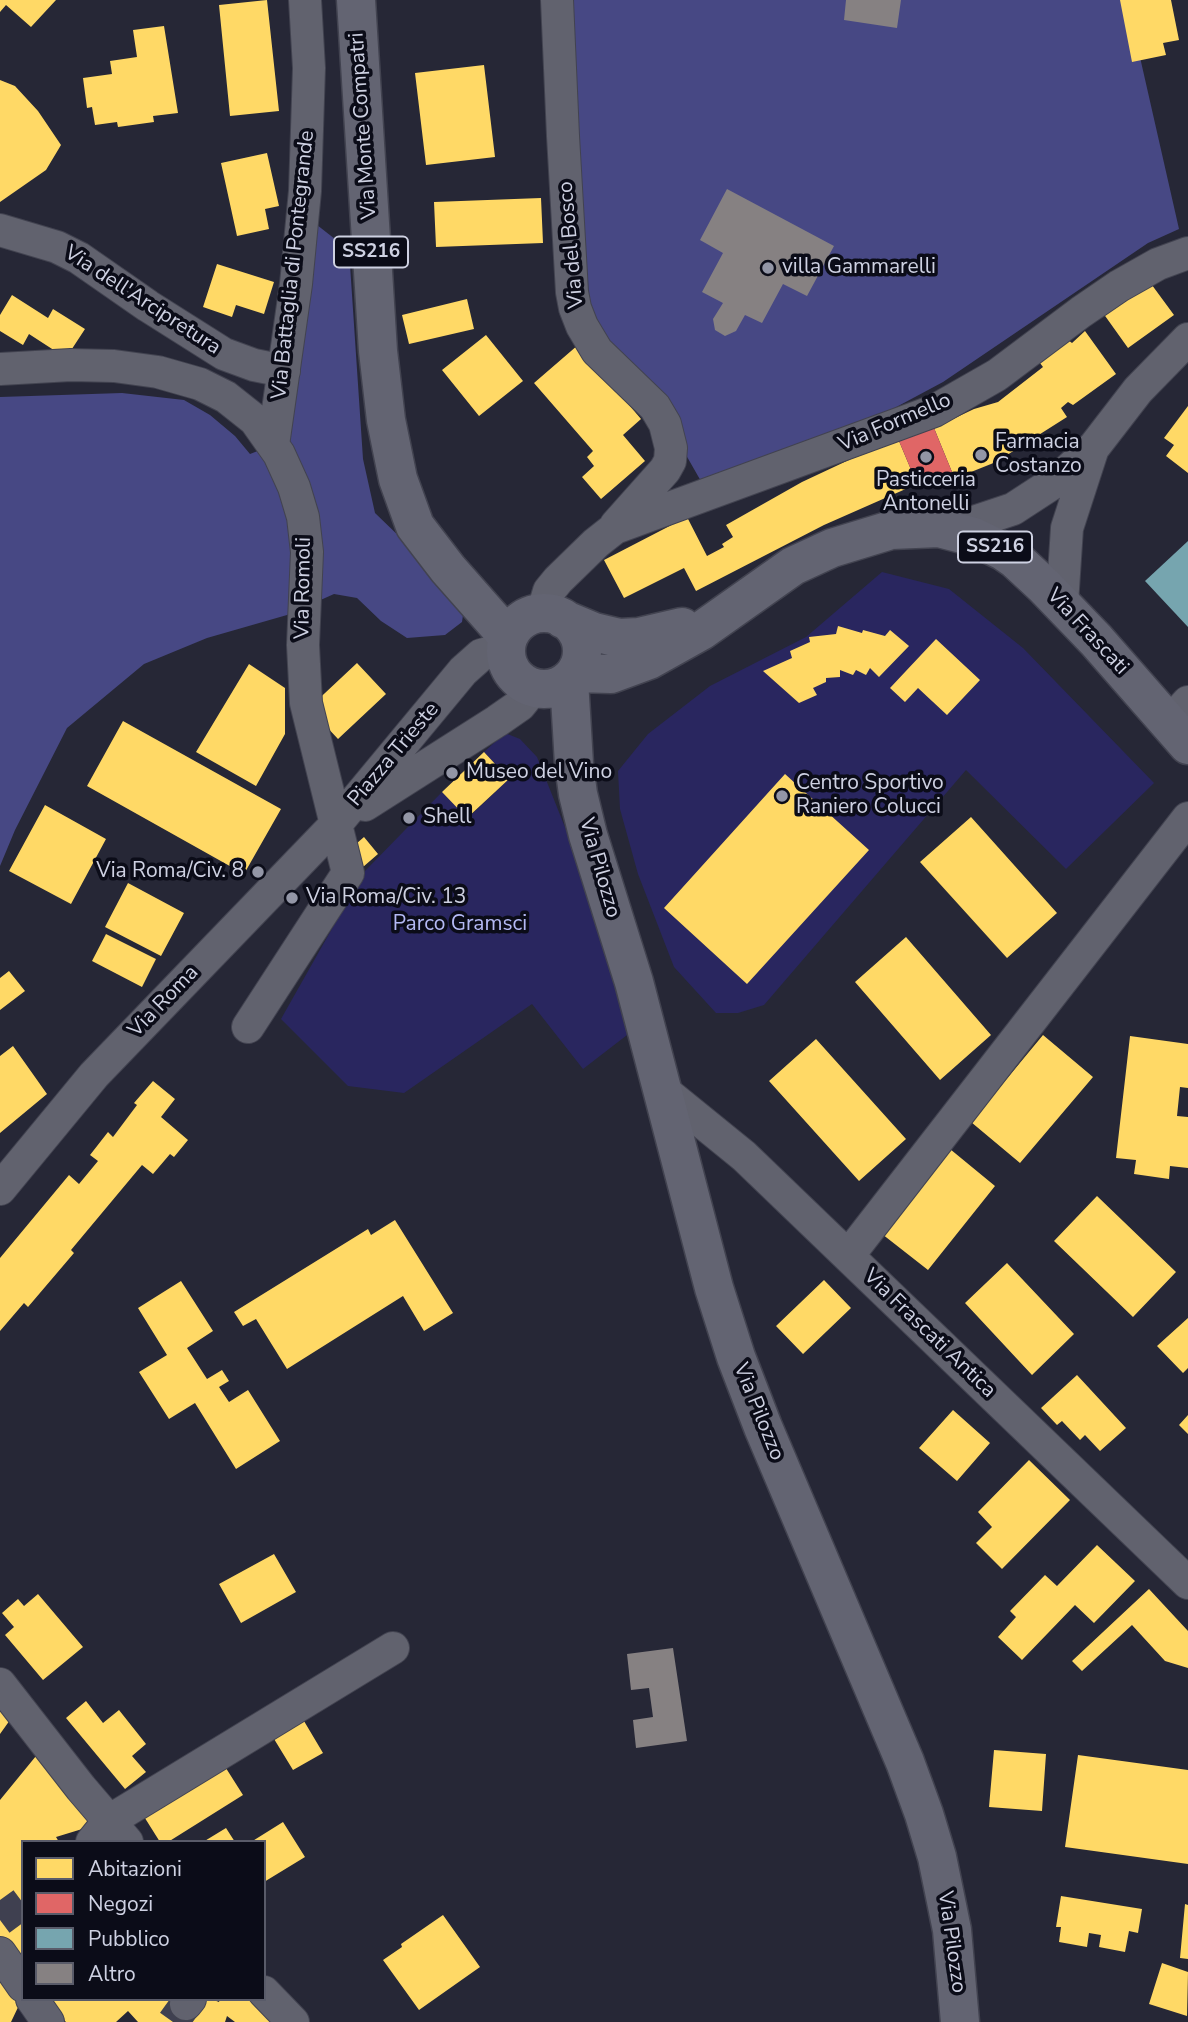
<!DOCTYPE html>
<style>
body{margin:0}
#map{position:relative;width:1188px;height:2022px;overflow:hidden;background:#262736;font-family:"Nunito Sans",sans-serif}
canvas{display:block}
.legend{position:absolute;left:21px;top:1840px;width:245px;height:161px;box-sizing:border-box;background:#0b0c18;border:2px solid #595b69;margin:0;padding:9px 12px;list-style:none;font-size:21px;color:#ced1e2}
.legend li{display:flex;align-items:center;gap:14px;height:35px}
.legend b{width:35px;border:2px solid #595b69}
</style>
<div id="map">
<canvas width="1188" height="2022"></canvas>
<ul class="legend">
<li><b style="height:19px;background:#ffd966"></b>Abitazioni</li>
<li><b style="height:19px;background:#e06666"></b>Negozi</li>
<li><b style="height:19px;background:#76a5af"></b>Pubblico</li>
<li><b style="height:19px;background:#868182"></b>Altro</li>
</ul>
</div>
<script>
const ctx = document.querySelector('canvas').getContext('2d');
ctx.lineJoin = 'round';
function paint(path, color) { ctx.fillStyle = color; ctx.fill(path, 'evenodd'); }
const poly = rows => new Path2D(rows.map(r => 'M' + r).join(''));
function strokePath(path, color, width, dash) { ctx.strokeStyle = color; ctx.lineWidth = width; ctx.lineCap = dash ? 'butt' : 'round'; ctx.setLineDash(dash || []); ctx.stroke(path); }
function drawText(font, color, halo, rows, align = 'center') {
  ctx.font = font + ' "Nunito Sans",sans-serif'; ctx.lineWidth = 7; ctx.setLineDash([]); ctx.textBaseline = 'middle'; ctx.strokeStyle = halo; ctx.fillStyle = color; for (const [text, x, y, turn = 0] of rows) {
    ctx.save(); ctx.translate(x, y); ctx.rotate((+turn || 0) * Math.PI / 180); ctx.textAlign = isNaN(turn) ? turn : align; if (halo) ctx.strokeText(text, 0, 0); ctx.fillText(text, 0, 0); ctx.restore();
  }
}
paint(poly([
 [882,572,949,589,1023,648,1154,783,1066,869,966,770,764,1005,738,1013,716,1013,674,967,638,874,620,809,618,771,648,734,710,686,806,637],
 [505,733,520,739,537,757,588,885,631,1032,583,1069,532,1004,404,1093,348,1086,281,1019,364,872,442,792,468,818,509,779,484,752]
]), '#29265f');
paint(poly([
 [568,0,1127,0,1179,229,1148,243,943,382,887,412,702,483,678,441,594,321,582,269],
 [303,214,349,250,363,459,375,513,404,541,420,565,464,608,462,622,445,635,407,638,381,621,357,598,334,594,287,615,207,638,144,664,67,728,15,830,0,866,0,397,122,393,184,400,210,415,235,436,250,454,273,445]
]), '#474884');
paint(poly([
 [0,0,56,0,31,27,6,5,0,12],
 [267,0,279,111,230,116,219,5],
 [1120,0,1171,0,1179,40,1163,43,1166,55,1132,62],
 [164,26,178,113,153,116,154,122,118,127,117,122,95,125,92,107,87,108,83,78,112,74,110,61,137,57,133,30],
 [484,65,495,157,426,165,415,73],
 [0,80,15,86,38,111,61,145,46,170,0,202],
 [267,153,279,206,265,209,269,229,237,236,221,163],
 [541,198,543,243,436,247,434,202],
 [217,264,274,282,264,314,236,305,232,317,203,307],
 [1149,281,1174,315,1128,348,1103,313],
 [12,295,48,318,53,309,85,329,66,358,29,334,23,345,0,331,0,315],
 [467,299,474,329,409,344,402,315],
 [1085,331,1116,374,1073,405,1068,402,1061,408,1067,417,996,462,961,476,952,472,934,428,974,409,998,402,1043,367,1040,363,1068,340,1072,343],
 [486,335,523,381,479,416,442,370],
 [578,345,641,419,623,435,645,461,601,499,582,477,594,466,587,457,593,451,534,383],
 [1188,406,1188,473,1166,456,1174,445,1164,438],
 [899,441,917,484,824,525,696,591,684,568,624,598,604,560,687,517,707,556,724,547,722,544,733,537,726,525,802,482,851,459],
 [838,626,862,633,863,630,885,636,890,630,909,646,879,677,870,668,866,675,856,670,853,675,840,670,840,677,826,678,826,682,813,688,817,695,799,703,763,671,792,658,790,651,810,642,809,637,836,634],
 [936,639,980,680,947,715,918,688,905,702,890,688],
 [357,663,386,694,338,739,309,708],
 [249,664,285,688,285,734,256,786,196,752],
 [123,721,281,809,244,874,87,786],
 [484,752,509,779,467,818,442,792],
 [785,774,869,850,747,984,664,908],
 [45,805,106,839,71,904,9,871],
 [971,817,1057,913,1007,958,920,862],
 [364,837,378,854,363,867,349,850],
 [128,883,184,913,161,956,105,927],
 [106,934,156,959,142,987,92,961],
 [906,937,991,1035,940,1080,855,982],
 [9,971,25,991,0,1010,0,978],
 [1043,1035,1093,1077,1020,1163,971,1122],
 [1130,1036,1188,1044,1188,1088,1180,1087,1177,1116,1188,1117,1188,1168,1170,1166,1169,1179,1134,1174,1136,1160,1116,1158],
 [816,1039,906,1139,859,1181,769,1081],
 [13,1046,47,1094,0,1133,0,1056],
 [153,1081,175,1099,161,1117,188,1140,174,1157,170,1154,153,1174,142,1165,71,1250,74,1253,28,1307,24,1303,0,1331,0,1258,69,1175,79,1184,98,1161,90,1155,108,1132,113,1137,137,1105,134,1103],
 [950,1149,995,1186,928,1270,882,1234],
 [1097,1196,1176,1272,1133,1317,1054,1241],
 [395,1220,453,1313,424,1331,403,1296,287,1369,256,1319,243,1326,234,1312,368,1229,371,1235],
 [1007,1263,1074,1334,1032,1375,965,1303],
 [824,1280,851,1308,803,1354,776,1326],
 [181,1281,213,1331,187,1348,207,1379,222,1370,229,1381,219,1387,229,1402,248,1390,280,1441,236,1469,195,1403,169,1419,139,1372,167,1355,138,1308],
 [1188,1318,1188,1368,1183,1373,1157,1346],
 [1077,1375,1126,1428,1100,1451,1085,1435,1080,1440,1062,1421,1057,1425,1041,1408],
 [953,1410,990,1443,957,1481,919,1448],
 [1188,1415,1188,1434,1179,1425],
 [1029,1460,1070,1500,1002,1569,976,1543,992,1527,978,1512],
 [1097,1545,1135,1581,1094,1623,1075,1605,1022,1660,998,1637,1016,1617,1010,1611,1045,1575,1057,1586],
 [274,1554,296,1592,241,1623,219,1584],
 [1149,1589,1188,1631,1188,1668,1165,1661,1132,1625,1082,1671,1072,1661],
 [38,1594,83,1647,43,1680,5,1635,14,1627,2,1613,18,1599,24,1606],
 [86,1701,103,1723,119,1710,146,1744,132,1756,146,1772,125,1789,66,1718],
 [0,1707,10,1720,0,1734],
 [301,1716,323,1753,293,1770,271,1734],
 [994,1750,1046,1754,1042,1811,989,1807],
 [1078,1755,1188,1770,1188,1864,1065,1847],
 [36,1756,92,1826,56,1837,59,1842,23,1842,23,1973,0,1940,0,1800],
 [224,1765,243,1795,168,1842,160,1842,143,1815],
 [283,1822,305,1857,264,1882,264,1842,251,1842],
 [226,1828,235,1842,203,1842],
 [1061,1896,1142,1909,1138,1933,1129,1931,1125,1952,1099,1947,1101,1935,1089,1933,1087,1947,1059,1942,1061,1927,1056,1927],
 [1185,1904,1188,1905,1188,1959,1180,1958],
 [443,1915,480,1967,419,2010,383,1960,402,1947,401,1944],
 [1162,1963,1188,1972,1187,2016,1149,2004],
 [0,1973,21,2001,11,2022,0,2022],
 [44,1999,211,1999,219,2002,220,1999,254,1999,276,2022,235,2022,227,2016,225,2022,138,2022,128,2011,116,2022,66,2022]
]), '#ffd966');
paint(poly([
 [934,428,952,472,917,484,899,441]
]), '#e06666');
paint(poly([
 [1188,541,1188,627,1145,581]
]), '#76a5af');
paint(poly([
 [846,0,901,0,897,28,844,20],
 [727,189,834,246,807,296,783,284,762,323,745,315,736,331,725,336,715,330,713,319,723,303,702,292,723,253,700,240],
 [673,1648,687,1741,636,1748,633,1720,653,1717,649,1688,631,1690,627,1654]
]), '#868182');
strokePath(poly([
 [0,1920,23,1903],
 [173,2022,186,2004]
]), '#3f4050', 32, [32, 16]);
const minor = poly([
 [557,0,563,136,572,292,575,308,582,326,597,351,655,407,665,424,671,448,670,461,665,470,616,525],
 [0,230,57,247,79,258,148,306,224,354,254,365,284,371],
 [0,369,71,365,114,366,158,372,200,384,226,397,255,420,279,454,294,487,303,517,307,552,303,645,306,703,348,873,248,1027],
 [273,445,296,284,305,191,309,68,305,0],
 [940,528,977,521,1013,509,1056,481,1094,447,1138,390,1188,339],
 [1062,604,1067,528,1092,451],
 [548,613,546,601,549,591,558,580,596,543,615,528,934,411,997,375,1081,312,1119,286,1158,264,1188,253],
 [1169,723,1188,702],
 [365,805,497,721,520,705,533,689],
 [664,1091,744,1156,1188,1583],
 [0,1189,94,1075,337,823,463,671,481,655,506,648],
 [848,1256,1188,818],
 [0,1684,81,1788,127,1842],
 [92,1842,109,1821,393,1648],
 [0,1953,23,1986],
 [264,1992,293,2022],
 [32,1999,48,2022],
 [186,2004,190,1999]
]);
const major = poly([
 [356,0,378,351,386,420,398,479,415,526,448,569,508,637],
 '506 651a38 38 0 1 1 76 0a38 38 0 1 1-76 0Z',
 [563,619,594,632,619,638,639,637,682,627],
 [576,673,611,674,649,660,701,631,793,566,832,548,891,530,939,528,974,537,1003,551,1016,560,1044,586,1096,640,1188,745],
 [569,680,574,764,578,794,588,835,634,982,714,1288,736,1357,763,1427,905,1762,924,1814,937,1857,952,1930,960,2022]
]);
strokePath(minor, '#424350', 34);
strokePath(major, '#424350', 41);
strokePath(minor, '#61626e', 32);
strokePath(major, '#636472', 38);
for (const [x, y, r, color] of [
 [768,268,7,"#9396a6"],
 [981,455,7,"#9396a6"],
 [926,457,7,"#9396a6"],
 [452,773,7,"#9396a6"],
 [782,796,7,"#9396a6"],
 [409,818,7,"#9396a6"],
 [258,872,7,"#9396a6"],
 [292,898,7,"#9396a6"]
]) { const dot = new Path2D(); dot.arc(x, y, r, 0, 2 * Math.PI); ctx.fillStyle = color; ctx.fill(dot); strokePath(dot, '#0b0c18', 2.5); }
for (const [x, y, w] of [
 [371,252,74],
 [995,547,74]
]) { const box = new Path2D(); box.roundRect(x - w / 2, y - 15.5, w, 31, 5); ctx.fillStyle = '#0b0c18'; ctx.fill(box); strokePath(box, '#ced1e2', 2); }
drawText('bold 19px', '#ced1e2', null, [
 ["SS216",371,252],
 ["SS216",995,547]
]);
drawText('21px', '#ced1e2', '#0b0c18', [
 ["Via Monte Compatri",364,126,-94],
 ["Via del Bosco",572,245,-95],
 ["Via Battaglia di Pontegrande",294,265,-84],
 ["Via dell'Arcipretura",142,301,33],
 ["Via Formello",895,423,-23],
 ["Via Romoli",304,588,-89],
 ["Via Frascati",1087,632,47],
 ["Piazza Trieste",394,755,-50],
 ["Via Pilozzo",599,868,74],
 ["Via Roma",164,1002,-46],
 ["Via Frascati Antica",929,1334,44],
 ["Via Pilozzo",758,1412,68],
 ["Via Pilozzo",951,1942,82]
]);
drawText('21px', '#ced1e2', '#0b0c18', [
 ["villa Gammarelli",782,268],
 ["Farmacia",995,443],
 ["Costanzo",995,467],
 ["Pasticceria",926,481,"center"],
 ["Antonelli",926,505,"center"],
 ["Museo del Vino",466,773],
 ["Centro Sportivo",796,784],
 ["Raniero Colucci",796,808],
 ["Shell",423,818],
 ["Via Roma/Civ. 8",244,872,"right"],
 ["Via Roma/Civ. 13",306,898]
], 'left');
drawText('21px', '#b4b9f4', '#0b0c18', [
 ["Parco Gramsci",460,925]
]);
</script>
